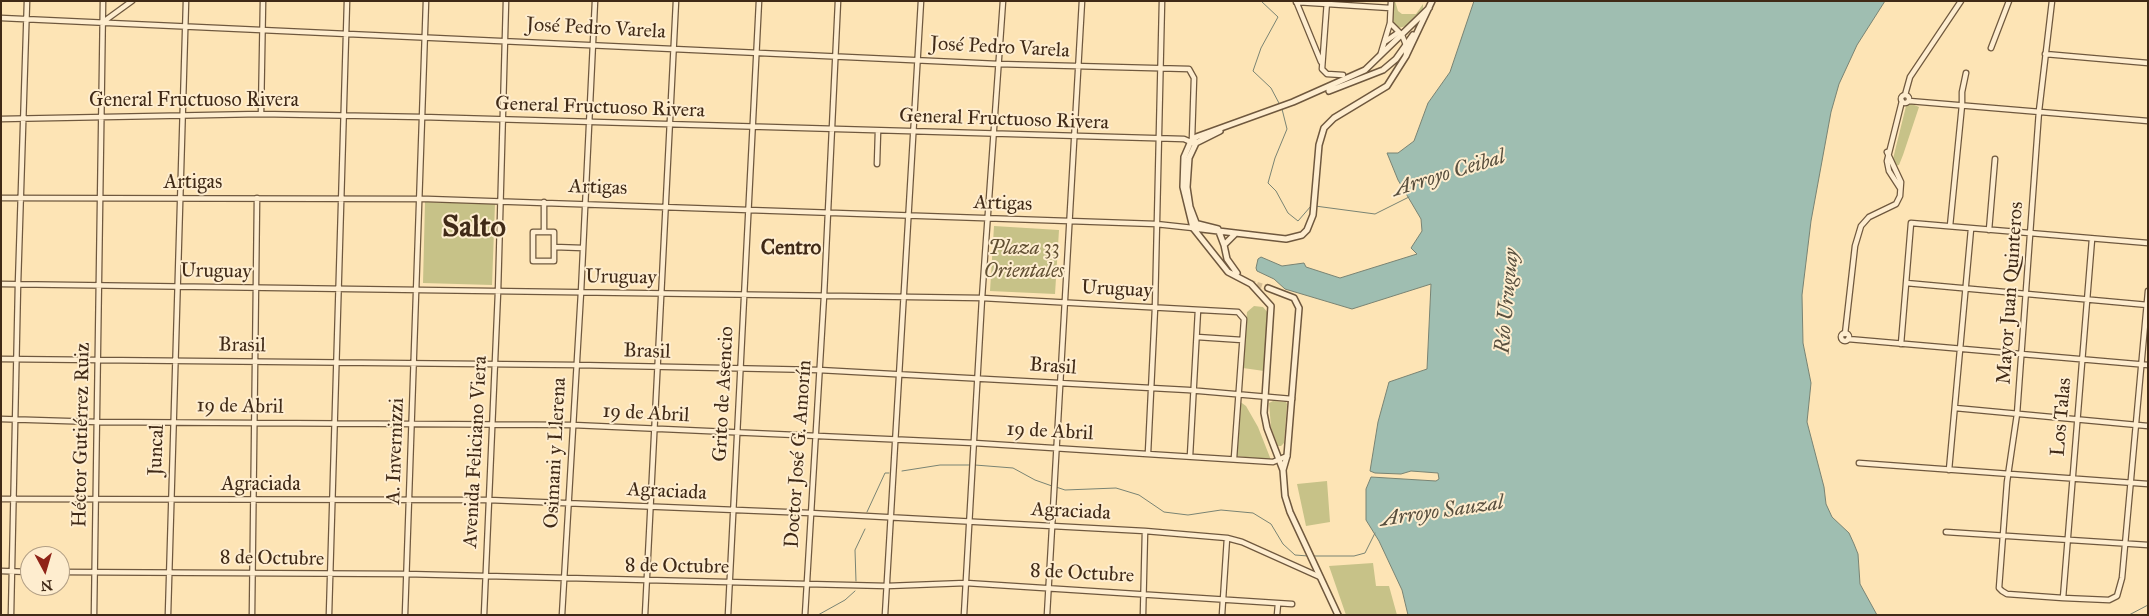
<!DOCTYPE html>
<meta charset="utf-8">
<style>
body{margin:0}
#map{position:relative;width:2149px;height:616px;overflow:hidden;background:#fde4b5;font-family:"IM FELL Great Primer",serif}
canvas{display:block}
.frame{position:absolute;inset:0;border:2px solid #402a17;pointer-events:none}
.north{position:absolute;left:20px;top:546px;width:50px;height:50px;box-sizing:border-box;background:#feedcf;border:1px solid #b29f85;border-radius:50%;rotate:174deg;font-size:14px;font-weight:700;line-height:20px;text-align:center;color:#402a17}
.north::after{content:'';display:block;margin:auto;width:18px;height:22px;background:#8f2418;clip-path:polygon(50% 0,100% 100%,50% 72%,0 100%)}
</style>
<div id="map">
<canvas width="2149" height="616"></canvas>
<div class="frame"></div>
<div class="north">N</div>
</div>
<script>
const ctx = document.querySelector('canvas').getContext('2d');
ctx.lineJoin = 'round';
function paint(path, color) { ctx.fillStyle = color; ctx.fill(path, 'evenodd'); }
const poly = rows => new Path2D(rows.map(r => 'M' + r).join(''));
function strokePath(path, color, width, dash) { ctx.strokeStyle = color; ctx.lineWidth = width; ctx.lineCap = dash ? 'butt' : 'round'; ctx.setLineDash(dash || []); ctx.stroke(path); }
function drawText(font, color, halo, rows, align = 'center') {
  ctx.font = font + ' "IM FELL Great Primer",serif'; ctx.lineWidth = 4; ctx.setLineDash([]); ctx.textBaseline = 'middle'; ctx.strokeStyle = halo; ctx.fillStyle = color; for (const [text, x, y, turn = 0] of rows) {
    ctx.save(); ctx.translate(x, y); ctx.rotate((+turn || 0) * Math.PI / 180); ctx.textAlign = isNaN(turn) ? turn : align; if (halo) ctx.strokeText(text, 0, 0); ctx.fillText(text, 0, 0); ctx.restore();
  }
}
paint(poly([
 [1393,1,1395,1,1398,11,1402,14,1416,14,1423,4,1423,10,1407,26,1398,28,1393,23],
 [1907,102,1919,107,1903,155,1899,165,1891,167],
 [425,202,495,204,492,285,423,283],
 [994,226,1059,230,1055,294,990,291],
 [1254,306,1263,307,1269,314,1264,371,1243,368,1247,312],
 [1239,401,1246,406,1258,427,1271,460,1236,456],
 [1273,401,1286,402,1287,404,1284,443,1281,446,1278,446,1271,427,1269,403],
 [1327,481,1330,522,1306,526,1297,484],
 [1373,563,1376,586,1389,586,1397,615,1346,615,1329,566]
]), '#c7c288');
const water = poly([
 [1474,1,1885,1,1857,45,1839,84,1831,112,1811,221,1802,295,1803,343,1811,383,1807,422,1824,487,1826,504,1832,517,1849,533,1854,544,1858,554,1860,584,1877,615,1408,615,1402,590,1379,541,1366,520,1366,489,1371,477,1436,481,1439,479,1438,473,1411,471,1401,474,1375,473,1370,471,1378,422,1389,382,1427,369,1431,284,1352,309,1285,289,1274,279,1257,271,1256,268,1258,259,1261,257,1282,266,1304,263,1306,267,1340,278,1417,254,1411,248,1422,231,1421,219,1398,180,1387,153,1398,153,1414,141,1428,103,1450,72,1474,1]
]);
paint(water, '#9fbeb1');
strokePath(water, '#798373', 1);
strokePath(poly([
 [1261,1,1278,17,1261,48,1253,71,1271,88,1280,105],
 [1282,109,1287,129,1275,158,1268,183,1276,191,1288,213,1298,221,1311,206],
 [1315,206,1375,214,1409,197],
 [975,465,1013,468,1035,480,1052,486],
 [902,471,940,465,971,465],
 [1056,487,1065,490,1116,488,1139,495,1164,512,1188,515,1221,510,1253,513,1271,524,1283,544,1295,555,1308,556],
 [867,512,885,473,889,473],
 [1312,556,1354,556,1365,553,1375,533],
 [856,581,855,550,865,529],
 [818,615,845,600,855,591],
 [2129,615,2148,605]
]), '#798373', 1);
strokePath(poly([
 [1250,282,1268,288]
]), '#d7bf95', 5, [5, 2.5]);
const minor = poly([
 [1296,1,1321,62],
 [1327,1,1322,69,1327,74,1343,75],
 [2052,1,2039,111,2017,414,2007,482,1999,588,2002,591,2007,594,2063,598,2109,600,2117,596,2122,578,2148,291],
 [1296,2,1390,8],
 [1,18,998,64,1189,69,1194,78,1192,139],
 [103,22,132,1],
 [1390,23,1402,35,1406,45,1406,56],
 [1386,41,1399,32],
 [1991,48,2009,1],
 [1381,53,1390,23,1391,1],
 [2045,54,2148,63],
 '1901 99a4 4 0 1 1 8 0a4 4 0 1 1-8 0Z',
 [1905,95,1910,77,1961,1],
 [1909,101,2148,121],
 [261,114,263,1],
 [1,119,261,114,422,117,1184,139,1193,143],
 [877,164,878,131],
 [1900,188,1889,171,1887,161,1902,101],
 [1,198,428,199,1156,224,1193,228],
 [1950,226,1962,105,1962,92,1966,73],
 [1989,230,1995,159],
 [533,232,554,232,554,261,533,261,533,232],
 [544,232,544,202],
 [554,247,583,248],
 [1906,283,2148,305],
 [1,284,982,298,1238,312,1244,319,1234,458],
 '1841 337a4 4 0 1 1 8 0a4 4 0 1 1-8 0Z',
 [1845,334,1855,246,1861,226,1869,217,1896,204,1900,196,1901,182,1887,152],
 [1197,337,1242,340],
 [1848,339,2148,365],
 [1901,344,1911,223,2148,243],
 [1,359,577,365,819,370,1188,390,1292,399],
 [1955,408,2148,426],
 [1,419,97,422,573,425,974,443,1273,462,1287,456],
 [1148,453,1155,308,1162,1],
 [1190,456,1198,310],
 [1859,463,2148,484],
 [1949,470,1971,229],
 [1,499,489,500,810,513,1145,531,1227,538,1242,542,1320,577],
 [1946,532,2148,545],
 [1,571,30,572],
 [60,572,406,574,887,586,966,583,1292,604],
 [2063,598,2092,239],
 [11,615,18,284,27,1],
 [94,615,103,1],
 [168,615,186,1],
 [252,615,257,198],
 [329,615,347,1],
 [405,615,426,1],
 [484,615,498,292,506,1],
 [562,615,581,292,595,1],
 [645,615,676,1],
 [728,615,759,1],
 [805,615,824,296,838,1],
 [885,615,921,1],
 [964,615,982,298,1003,1],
 [1047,615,1082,1],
 [1143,615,1145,531],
 [1222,615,1227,538],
 [1277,615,1278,604]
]);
const tertiary = poly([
 [1329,91,1383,70,1396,59,1413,35],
 [1194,223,1218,229,1224,245],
 [1193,228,1286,239,1302,235,1307,230,1313,215,1319,145,1324,128,1334,118,1387,86,1406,56,1432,1],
 [1198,228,1190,207,1187,187,1189,158,1196,143,1220,131],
 [1235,234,1224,245,1227,259,1237,273],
 [1268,288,1294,298,1299,308,1287,456,1283,470,1285,496,1290,512,1338,615],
 [1283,470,1267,428,1264,413,1271,306,1251,284,1228,272,1193,228,1183,187,1184,157,1191,141,1196,137,1293,102,1365,70,1429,8]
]);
strokePath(minor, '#6f583e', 7);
strokePath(tertiary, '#6f583e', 8);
strokePath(minor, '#feedcf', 4.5);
strokePath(tertiary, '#feedcf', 5);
drawText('20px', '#402a17', '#feedcf', [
 ["José Pedro Varela",596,29,3],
 ["José Pedro Varela",1000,48,3],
 ["General Fructuoso Rivera",194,101],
 ["General Fructuoso Rivera",600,108,2],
 ["General Fructuoso Rivera",1004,120,2],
 ["Artigas",193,183],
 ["Artigas",598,188,2],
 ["Artigas",1003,204,2],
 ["Uruguay",216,272,1],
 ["Uruguay",621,278,1],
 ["Uruguay",1117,290,3],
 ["Mayor Juan Quinteros",2011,293,-86],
 ["Brasil",242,346,1],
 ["Brasil",647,352,2],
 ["Brasil",1053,367,4],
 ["Grito de Asencio",724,394,-87],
 ["19 de Abril",240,407,1],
 ["19 de Abril",646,414,3],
 ["Los Talas",2062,417,-85],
 ["19 de Abril",1050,432,3],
 ["Héctor Gutiérrez Ruiz",82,435,-89],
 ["Juncal",157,450,-88],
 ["A. Invernizzi",396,451,-88],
 ["Avenida Feliciano Viera",476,452,-87],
 ["Osimani y Llerena",556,453,-87],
 ["Doctor José G. Amorín",799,454,-86],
 ["Agraciada",261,485],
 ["Agraciada",667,492,3],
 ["Agraciada",1071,512,3],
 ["8 de Octubre",272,559,1],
 ["8 de Octubre",677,567,1],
 ["8 de Octubre",1082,574,3]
]);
drawText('italic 20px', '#625033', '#feedcf', [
 ["Plaza 33",1024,249],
 ["Orientales",1024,272]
]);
drawText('italic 21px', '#584f3e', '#feedcf', [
 ["Arroyo Ceibal",1449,174,-17],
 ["Río Uruguay",1508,301,-85],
 ["Arroyo Sauzal",1442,512,-8]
]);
drawText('bold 21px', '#402a17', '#feedcf', [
 ["Centro",791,249]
]);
drawText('bold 30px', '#402a17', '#feedcf', [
 ["Salto",474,229]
]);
</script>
